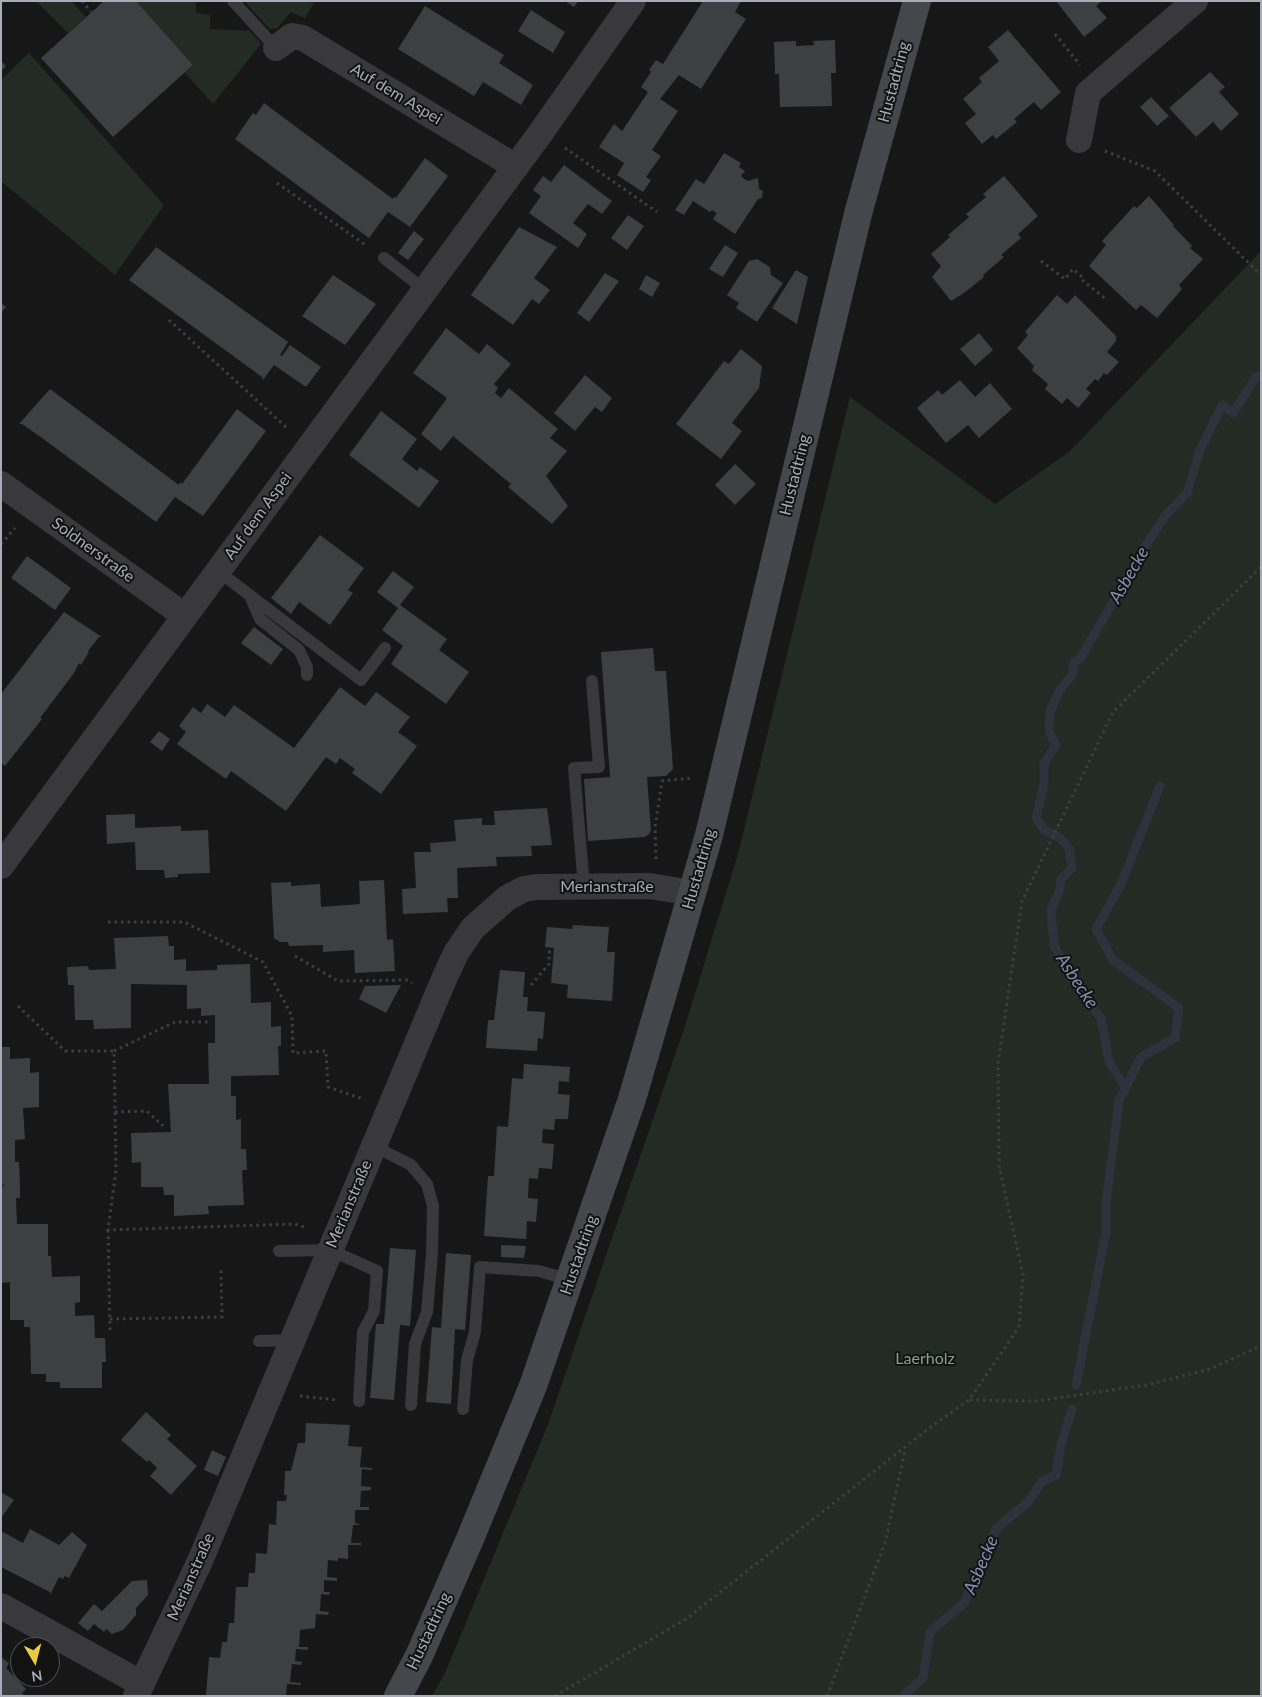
<!DOCTYPE html>
<meta charset="utf-8">
<style>
body{margin:0}
#map{position:relative;width:1262px;height:1697px;overflow:hidden;background:#171718;font-family:Lato,sans-serif}
canvas{display:block}
.frame{position:absolute;inset:0;border:2px solid #a9abb8;pointer-events:none}
.north{position:absolute;left:10px;top:1637px;width:50px;height:50px;box-sizing:border-box;background:#121213;border:1px solid #4e4f55;border-radius:50%;rotate:172deg;font-size:14px;font-weight:700;line-height:20px;text-align:center;color:#a9abb8}
.north::after{content:'';display:block;margin:auto;width:18px;height:22px;background:#e8cc3f;clip-path:polygon(50% 0,100% 100%,50% 72%,0 100%)}
</style>
<div id="map">
<canvas width="1262" height="1697"></canvas>
<div class="frame"></div>
<div class="north">N</div>
</div>
<script>
const ctx = document.querySelector('canvas').getContext('2d');
ctx.lineJoin = 'round';
function paint(path, color) { ctx.fillStyle = color; ctx.fill(path, 'evenodd'); }
const poly = rows => new Path2D(rows.map(r => 'M' + r).join(''));
function strokePath(path, color, width, dash) { ctx.strokeStyle = color; ctx.lineWidth = width; ctx.lineCap = dash ? 'butt' : 'round'; ctx.setLineDash(dash || []); ctx.stroke(path); }
function drawText(font, color, halo, rows, align = 'center') {
  ctx.font = font + ' Lato,sans-serif'; ctx.lineWidth = 4; ctx.setLineDash([]); ctx.textBaseline = 'middle'; ctx.strokeStyle = halo; ctx.fillStyle = color; for (const [text, x, y, turn = 0] of rows) {
    ctx.save(); ctx.translate(x, y); ctx.rotate((+turn || 0) * Math.PI / 180); ctx.textAlign = isNaN(turn) ? turn : align; if (halo) ctx.strokeText(text, 0, 0); ctx.fillText(text, 0, 0); ctx.restore();
  }
}
paint(poly([
 [36,1,71,1,86,17,68,33],
 [136,1,196,1,196,13,210,15,210,29,250,31,261,44,213,104,185,73,193,65],
 [244,1,315,1,305,18,291,12,277,28,270,29],
 [29,53,164,205,115,275,1,181,1,80],
 [1261,251,1261,1696,432,1696,445,1673,547,1427,685,1026,738,854,850,397,995,504,1069,452]
]), '#232b25');
strokePath(poly([
 [1126,1089,1109,1061,1101,1018,1070,977,1054,945,1051,911,1060,889,1061,879,1072,868,1069,848,1060,838,1044,830,1036,818,1044,785,1044,764,1056,745,1049,731,1050,712,1059,691,1072,675,1074,663,1081,657,1151,537,1165,516,1187,493,1200,450,1222,405,1233,413,1256,377,1261,376],
 [1076,1385,1106,1232,1106,1203,1119,1101,1141,1057,1175,1038,1179,1008,1113,960,1096,929,1121,884,1160,786],
 [903,1696,923,1678,930,1632,964,1603,996,1529,1030,1500,1042,1481,1056,1475,1061,1445,1072,1409]
]), '#2d333c', 9);
paint(poly([
 [104,1,136,1,193,65,113,137,41,58],
 [565,1,578,1,574,7],
 [703,1,741,1,735,12,746,19,701,89,679,75,660,99,678,111,652,150,661,156,646,177,651,180,643,192,617,175,624,163,599,147,614,124,622,131,648,92,641,87,651,72,649,70,656,60,663,64],
 [1056,1,1102,1,1096,6,1107,18,1084,37],
 [425,6,504,55,499,63,533,85,521,105,483,82,474,96,398,49],
 [531,10,565,32,553,53,518,31],
 [1008,30,1061,92,1041,110,1034,102,1014,119,1017,122,996,139,993,135,982,144,965,123,976,114,963,99,982,82,979,78,999,61,988,47],
 [835,40,836,73,831,73,832,106,780,107,779,74,775,74,774,42,796,41,796,46,814,45,813,41],
 [1,61,6,66,1,71],
 [1210,72,1225,87,1219,92,1239,114,1221,131,1213,122,1196,137,1169,108],
 [1151,97,1169,116,1157,126,1140,107],
 [264,103,393,199,394,197,396,198,425,158,448,176,410,227,388,212,369,238,235,139,253,113,256,115],
 [724,153,741,163,739,167,745,171,741,176,747,181,758,178,759,189,763,191,762,198,758,199,735,234,713,219,717,213,712,210,710,212,693,201,684,215,675,210,696,179,704,184],
 [564,165,612,201,602,214,588,204,573,223,587,234,578,248,529,213,541,196,533,190,543,176,551,182],
 [1004,176,1038,216,1018,234,1021,238,1001,255,1004,257,983,275,984,277,964,293,951,301,932,277,941,266,931,254,950,237,948,235,969,217,966,214,986,197,983,194],
 [1149,196,1174,225,1173,226,1192,246,1190,248,1203,259,1179,285,1182,289,1157,318,1141,305,1136,310,1089,266,1106,245,1102,241,1134,206,1137,208],
 [628,215,644,226,627,250,611,238],
 [519,227,557,247,534,278,550,290,539,304,532,299,513,325,471,295],
 [414,231,424,239,408,260,398,253],
 [725,245,738,253,723,277,709,269],
 [156,247,288,342,280,355,282,356,290,345,321,367,306,387,274,365,263,380,262,377,129,280],
 [757,259,770,267,771,275,783,283,757,322,736,308,739,303,727,295,749,261],
 [796,270,808,277,797,324,772,308],
 [605,273,619,281,589,322,577,313],
 [333,275,376,304,345,345,302,316],
 [646,275,660,283,652,297,639,289],
 [1057,295,1067,304,1075,295,1116,336,1116,341,1107,352,1119,362,1107,375,1104,373,1098,381,1095,379,1086,389,1091,393,1078,408,1067,398,1062,404,1045,389,1048,384,1032,370,1034,366,1017,348,1028,335,1025,332],
 [1,303,6,307,1,313],
 [446,328,479,354,487,344,511,364,494,384,498,388,495,393,501,398,509,388,558,429,550,438,567,451,546,476,568,506,552,524,508,487,511,484,453,436,441,451,421,434,447,398,413,373],
 [979,333,993,350,975,366,960,349],
 [741,349,762,366,759,388,732,423,742,431,721,459,676,424,724,361,729,364],
 [585,375,612,398,602,412,595,407,575,431,554,413],
 [960,380,975,397,990,383,1012,409,979,438,968,425,946,443,917,408,938,390,942,395],
 [50,389,179,485,180,482,182,484,237,409,266,431,203,516,175,497,156,522,42,438,22,424,19,424],
 [381,411,417,439,402,459,417,471,420,467,439,481,419,508,349,455],
 [735,464,756,484,735,505,715,485],
 [320,535,364,568,348,590,353,593,330,625,299,602,291,614,271,598],
 [27,556,71,588,55,610,11,578],
 [393,571,414,587,400,605,447,639,439,650,469,672,446,704,391,664,403,646,382,630,398,608,377,592],
 [64,612,102,637,99,637,88,651,89,652,81,665,79,663,74,673,40,718,42,719,5,766,1,763,1,694],
 [254,627,283,649,271,665,241,643],
 [653,648,655,671,666,671,673,769,666,776,647,777,651,830,649,834,645,837,588,841,584,779,610,777,601,652],
 [340,687,365,706,376,692,410,717,398,732,417,746,381,794,352,773,355,769,340,758,336,764,326,757,286,811,231,771,226,779,177,744,186,732,179,726,193,707,201,713,207,704,225,717,234,705,294,748],
 [159,731,170,739,162,751,150,742],
 [547,808,552,845,531,846,532,856,496,857,497,866,457,868,458,898,447,898,448,912,403,914,402,889,416,888,414,852,431,852,430,843,456,841,454,820,482,818,482,825,495,825,494,811],
 [135,814,135,828,181,826,181,831,208,830,210,873,178,874,178,877,165,878,164,870,136,870,135,842,107,844,106,815],
 [384,880,387,940,393,939,395,971,355,973,354,950,323,952,323,945,289,946,288,942,280,942,274,938,271,883,291,882,291,886,320,884,321,907,360,904,359,881],
 [573,925,609,927,607,952,615,952,612,1001,567,998,568,985,551,983,554,948,545,947,547,927,572,929],
 [168,936,169,946,174,946,174,960,186,959,186,971,217,970,217,965,250,964,251,1003,271,1002,271,1027,281,1026,281,1046,278,1046,279,1075,231,1076,231,1096,236,1096,236,1120,241,1119,241,1149,246,1149,247,1170,242,1170,244,1205,208,1206,209,1214,174,1216,174,1195,164,1195,163,1187,141,1187,141,1162,132,1163,131,1133,171,1132,168,1084,209,1084,208,1043,215,1043,215,1015,201,1016,201,1008,187,1009,187,985,131,984,131,1028,94,1029,93,1020,75,1020,74,985,68,985,67,967,88,966,89,970,116,969,114,938],
 [500,970,525,972,523,997,528,997,527,1011,545,1012,543,1039,538,1038,537,1051,486,1048,488,1020,494,1020],
 [401,985,386,1013,359,999,365,986],
 [1,1047,10,1047,10,1059,30,1058,30,1073,39,1072,39,1107,23,1108,25,1139,15,1140,15,1162,19,1162,20,1184,20,1198,16,1198,17,1224,48,1224,48,1256,51,1256,52,1277,80,1276,80,1302,75,1303,75,1316,94,1315,95,1338,105,1338,106,1362,102,1362,102,1388,60,1388,60,1382,46,1382,46,1374,31,1374,30,1327,24,1327,24,1320,10,1320,10,1282,1,1283,1,1186,5,1186,1,1184],
 [524,1064,570,1067,569,1082,559,1081,558,1094,570,1095,568,1119,555,1119,554,1130,543,1129,542,1143,554,1144,552,1169,539,1168,538,1179,529,1178,528,1198,538,1199,536,1222,527,1221,526,1239,484,1236,488,1176,494,1176,497,1126,508,1127,512,1078,523,1079],
 [501,1245,526,1246,524,1258,501,1257],
 [390,1248,416,1250,410,1326,400,1325,394,1400,370,1398,376,1324,384,1324],
 [446,1253,471,1255,465,1330,455,1329,451,1404,426,1402,432,1327,441,1328],
 [146,1412,171,1435,167,1439,197,1466,171,1495,150,1476,157,1468,149,1460,147,1462,121,1440],
 [306,1423,350,1425,348,1446,362,1447,360,1467,372,1468,372,1470,362,1469,361,1486,371,1487,371,1490,361,1491,360,1507,369,1507,369,1510,355,1510,355,1523,361,1525,353,1525,351,1543,361,1543,361,1545,348,1545,348,1559,338,1558,338,1561,328,1560,327,1577,337,1578,337,1581,324,1580,324,1592,330,1592,329,1595,321,1594,320,1611,329,1612,328,1615,316,1614,315,1628,300,1630,299,1647,308,1647,308,1650,296,1649,295,1661,302,1662,301,1665,292,1664,290,1682,301,1683,301,1685,287,1684,286,1696,206,1696,209,1657,220,1658,222,1642,227,1642,229,1623,234,1623,236,1587,248,1587,249,1573,255,1573,256,1553,267,1554,269,1524,276,1525,277,1501,286,1501,287,1495,284,1495,285,1471,291,1471,298,1443,305,1443],
 [212,1450,226,1457,218,1476,204,1470],
 [1,1492,14,1500,1,1518],
 [30,1529,59,1545,72,1532,87,1545,69,1578,65,1576,63,1579,59,1577,50,1595,50,1592,1,1567,1,1535,3,1532,23,1543],
 [147,1580,148,1595,136,1608,136,1615,123,1630,112,1634,106,1629,104,1632,94,1624,88,1631,78,1623,94,1604,102,1611,132,1581],
 [1,1657,9,1663,6,1668,26,1689,22,1693,25,1696,1,1696]
]), '#3e3f42');
strokePath(poly([
 [82,1,91,12],
 [1055,34,1080,65],
 [565,148,657,212],
 [1105,151,1155,171,1261,275],
 [277,183,367,246],
 [1041,261,1065,279,1073,269,1082,277,1081,279,1107,300],
 [169,320,288,429],
 [1,544,15,528],
 [656,859,655,827,662,781,693,778],
 [108,922,184,922,263,962,292,1016,293,1053,326,1051,328,1087,363,1099],
 [295,956,338,981,407,980,412,983],
 [531,985,549,964,549,952,554,953],
 [18,1006,65,1051,114,1051,116,1170,108,1230,295,1224,304,1227],
 [114,1051,175,1022,208,1022],
 [115,1112,147,1111,163,1126],
 [108,1230,110,1333],
 [110,1319,222,1317,221,1270],
 [300,1396,338,1400],
 [970,1400,1036,1401,1147,1385,1210,1369,1261,1346],
 [555,1696,686,1619,928,1429,969,1400,1019,1327,1023,1275,999,1165,998,1063,1022,901,1113,712,1261,567],
 [827,1696,885,1543,905,1450]
]), '#3e3f44', 3, [2.5, 4]);
strokePath(poly([
 [233,1,276,48],
 [384,258,425,290],
 [218,571,361,680,385,648],
 [251,598,260,619,299,650,307,667,307,675],
 [584,887,574,768,599,767,592,681],
 [374,1146,411,1165,427,1184,433,1206,432,1254,427,1312,415,1344,411,1405],
 [279,1251,330,1250,377,1271,374,1311,363,1332,359,1401],
 [259,1341,292,1340],
 [463,1409,467,1360,475,1332,480,1267,539,1271,570,1280]
]), '#38383d', 12);
strokePath(poly([
 [276,48,292,36,303,38,516,167],
 [1079,140,1088,93,1195,1],
 [1,484,185,616],
 [1,866,542,131,633,1],
 [1,1606,142,1684],
 [136,1696,200,1561,444,979,456,953,473,928,507,898,524,889,536,887,650,886,692,893]
]), '#38383d', 26);
strokePath(poly([
 [398,1696,419,1656,470,1539,533,1386,632,1099,709,835,858,214,917,1]
]), '#46464d', 28);
drawText('16px', '#a9abb8', '#121213', [
 ["Hustadtring",894,82,-75],
 ["Auf dem Aspei",396,94,31],
 ["Hustadtring",795,475,-76],
 ["Auf dem Aspei",258,516,-54],
 ["Soldnerstraße",93,550,36],
 ["Hustadtring",699,869,-74],
 ["Merianstraße",607,887],
 ["Merianstraße",349,1204,-67],
 ["Hustadtring",579,1255,-71],
 ["Merianstraße",191,1577,-66],
 ["Hustadtring",429,1631,-65]
]);
drawText('16px', '#81a289', '#121213', [
 ["Laerholz",925,1359]
]);
drawText('italic 18px', '#8293b1', '#121213', [
 ["Asbecke",1129,575,-60],
 ["Asbecke",1077,981,57],
 ["Asbecke",981,1565,-67]
]);
</script>
